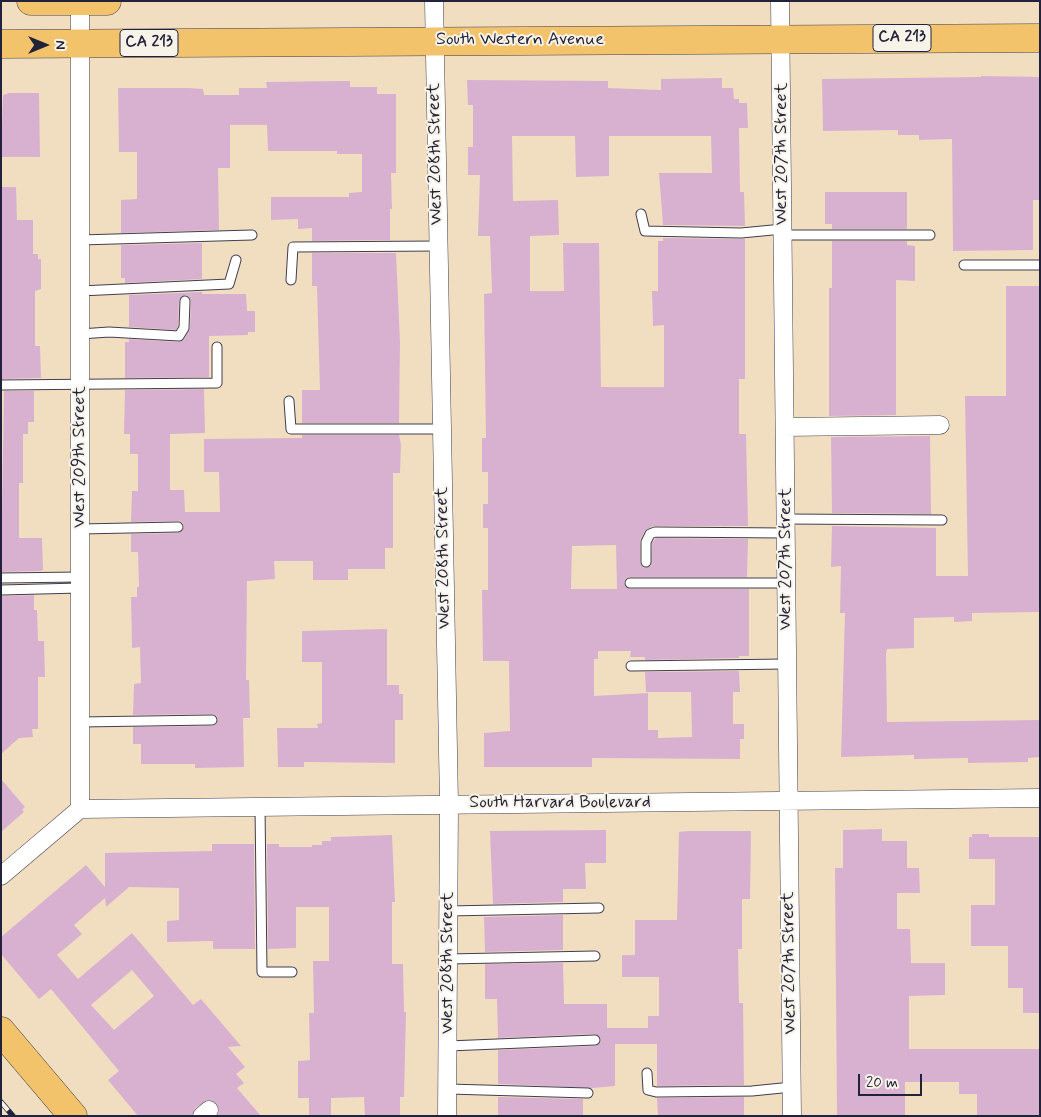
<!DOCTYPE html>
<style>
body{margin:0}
#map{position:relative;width:1041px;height:1117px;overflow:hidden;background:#f1dec0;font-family:Mynerve,sans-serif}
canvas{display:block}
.frame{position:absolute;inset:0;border:2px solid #22223b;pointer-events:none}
.north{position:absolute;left:20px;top:20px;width:50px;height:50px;-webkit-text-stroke:4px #f7f3e8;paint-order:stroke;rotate:90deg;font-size:14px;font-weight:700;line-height:20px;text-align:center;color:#22223b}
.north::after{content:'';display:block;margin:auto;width:18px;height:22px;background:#22223b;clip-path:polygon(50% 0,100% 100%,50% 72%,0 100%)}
.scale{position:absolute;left:858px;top:1074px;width:64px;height:22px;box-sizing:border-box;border:2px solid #22223b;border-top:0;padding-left:6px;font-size:15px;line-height:18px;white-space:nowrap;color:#22223b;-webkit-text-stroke:4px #f7f3e8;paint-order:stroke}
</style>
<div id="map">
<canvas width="1041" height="1117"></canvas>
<div class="frame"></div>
<div class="north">N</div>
<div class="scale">20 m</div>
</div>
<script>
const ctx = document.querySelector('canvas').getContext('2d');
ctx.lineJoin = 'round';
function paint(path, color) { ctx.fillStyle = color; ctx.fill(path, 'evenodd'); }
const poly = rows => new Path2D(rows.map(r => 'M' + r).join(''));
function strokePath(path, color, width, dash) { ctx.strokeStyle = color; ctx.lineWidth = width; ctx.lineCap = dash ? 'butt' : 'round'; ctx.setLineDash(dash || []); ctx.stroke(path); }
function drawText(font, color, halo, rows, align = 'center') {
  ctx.font = font + ' Mynerve,sans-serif'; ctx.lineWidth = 4; ctx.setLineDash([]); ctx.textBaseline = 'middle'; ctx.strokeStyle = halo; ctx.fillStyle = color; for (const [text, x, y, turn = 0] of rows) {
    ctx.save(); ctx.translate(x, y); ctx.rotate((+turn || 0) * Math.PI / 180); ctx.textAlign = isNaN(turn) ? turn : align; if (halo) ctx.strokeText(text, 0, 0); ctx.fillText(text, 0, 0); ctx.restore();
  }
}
paint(poly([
 [981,76,1040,77,1040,200,1033,200,1033,250,953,251,952,139,919,140,919,135,898,135,898,130,823,131,822,79,981,77],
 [722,78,722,88,733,88,734,99,739,99,739,103,747,103,748,128,739,128,740,192,744,192,745,226,663,225,659,173,712,173,711,136,609,136,609,176,576,177,575,136,512,136,513,201,558,200,559,235,530,236,530,291,564,291,563,243,599,243,601,387,664,387,664,325,653,326,652,291,658,291,658,241,663,241,663,238,745,239,745,379,739,379,739,434,746,434,748,526,653,526,645,531,640,540,640,562,643,568,651,566,652,543,656,538,748,539,747,577,630,577,625,579,624,583,630,589,749,589,749,656,739,656,739,658,645,660,645,657,630,657,631,651,598,651,598,659,594,659,594,696,648,693,648,730,658,730,658,738,692,737,691,692,646,692,645,672,739,671,740,692,733,692,733,724,744,724,744,739,740,739,740,759,592,758,592,767,484,767,484,733,510,731,509,661,483,661,482,590,488,590,488,528,483,528,483,504,488,504,488,472,482,472,482,438,486,438,484,294,492,293,490,236,478,236,480,175,468,175,468,147,473,147,473,105,468,105,467,80,608,81,608,88,661,90,661,79],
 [616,545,617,589,571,589,572,546],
 [340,81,350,81,350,87,377,87,377,94,396,94,396,173,391,173,392,209,390,209,390,240,312,241,312,228,298,229,298,219,271,220,271,197,349,197,349,193,362,192,362,154,337,154,337,151,268,151,267,125,230,125,230,168,218,168,219,230,121,233,121,200,137,199,137,152,119,152,118,88,188,88,203,89,204,95,239,95,239,88,267,88,266,82],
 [9,93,39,93,40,157,1,157,3,95],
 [1,187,16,187,17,220,33,220,33,254,38,254,38,259,41,259,41,289,35,291,35,346,40,346,41,378,1,379],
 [825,192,907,192,907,229,832,229,832,224,825,224],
 [832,241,907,241,907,245,915,246,915,281,896,280,896,415,829,416,829,288,832,288],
 [202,243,202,279,125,283,125,278,121,278,121,245],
 [312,253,396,253,400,342,399,423,302,423,302,390,320,390,317,286,312,286],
 [1006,286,1040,286,1040,612,972,613,972,621,954,622,954,617,914,618,914,648,887,649,886,654,887,722,1040,720,1040,757,1028,758,1028,762,968,763,968,758,914,759,914,755,841,757,845,613,840,613,841,566,831,567,832,526,936,528,936,576,968,576,965,396,1006,396],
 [202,292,202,294,246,294,247,311,255,311,255,332,248,332,248,335,209,336,209,377,125,378,125,342,129,342,129,339,179,342,184,339,190,328,191,301,189,296,185,295,179,300,178,326,176,330,129,327,129,295],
 [204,389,205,433,170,434,170,490,184,490,185,512,220,512,219,472,204,472,204,439,302,438,302,435,399,435,401,445,400,473,393,473,393,548,385,548,385,569,348,569,348,580,313,580,313,561,274,561,275,579,247,581,246,680,249,680,250,718,243,718,244,767,195,768,195,764,141,764,141,744,133,744,133,727,212,726,218,720,217,716,212,714,133,715,134,684,141,683,140,647,132,648,131,597,137,597,137,587,139,587,138,552,131,552,131,534,178,533,184,527,183,523,178,521,131,522,132,491,138,491,138,454,130,454,130,434,124,434,125,390],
 [4,391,34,391,34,422,28,422,28,434,23,434,23,483,19,483,19,538,42,538,43,570,41,571,1,572],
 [930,436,931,514,832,513,831,437],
 [34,595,34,610,37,610,38,641,44,641,45,677,38,677,38,729,32,729,33,737,19,738,1,754,1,596],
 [387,629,387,685,399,685,399,694,403,694,403,720,395,720,395,763,304,762,304,767,278,767,277,728,318,728,317,724,322,723,322,662,302,662,302,631],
 [1,779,25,807,22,810,24,812,1,832],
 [882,829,882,841,907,841,907,868,919,868,920,893,897,893,897,929,910,929,911,963,945,963,945,995,909,996,909,1049,1040,1049,1040,1116,977,1116,977,1094,959,1094,959,1082,905,1082,905,1116,837,1116,835,868,843,868,843,830],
 [606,830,606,863,585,863,586,889,563,889,563,902,493,904,490,831],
 [689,831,751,831,750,899,742,899,742,949,738,949,739,1003,743,1003,744,1085,657,1086,657,1044,615,1044,615,1086,592,1088,498,1084,498,1050,595,1046,600,1043,601,1039,595,1034,498,1038,497,999,485,999,485,964,563,963,564,1004,607,1004,607,1028,648,1028,648,1016,659,1016,659,977,622,977,622,955,635,955,635,920,677,920,679,832],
 [972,834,989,834,989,837,1040,837,1040,1013,1023,1013,1023,988,1008,988,1008,946,971,946,971,905,995,905,995,859,969,859,969,837,972,837],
 [392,835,395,902,392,902,392,964,403,964,404,1012,406,1012,404,1097,400,1097,400,1116,365,1116,364,1097,331,1098,331,1116,309,1116,309,1098,298,1098,298,1061,310,1060,309,1013,314,1013,313,961,329,961,329,907,296,907,296,948,268,949,267,844,279,844,279,847,312,847,312,845,322,845,322,841,331,841,331,837],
 [212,844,254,844,255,949,213,949,213,941,167,942,167,921,179,920,179,888,129,887,106,907,105,898,74,925,82,934,57,955,78,979,132,933,193,1005,201,999,241,1046,228,1047,245,1067,236,1074,244,1083,237,1088,261,1116,218,1116,219,1109,217,1104,208,1100,195,1108,192,1116,138,1116,108,1080,119,1071,51,989,39,999,1,954,1,937,86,865,105,887,105,853,212,851],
 [132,970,154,996,114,1030,91,1005],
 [563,915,563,950,485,952,484,917],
 [498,1097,583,1099,583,1116,498,1116],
 [744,1097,744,1116,658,1116,657,1098]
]), '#d9b1d0');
const service = poly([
 [641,214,645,231,741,233,783,229],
 [783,235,930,235],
 [80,240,252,235],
 [964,265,1040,265],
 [291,280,293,247,438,246],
 [80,291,229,284,236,260],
 [80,334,109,332,179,336,184,328,185,301],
 [1,385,217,383,217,347],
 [289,401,291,429,442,429],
 [785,519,942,520],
 [80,529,178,527],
 [646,562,646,542,650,534,655,532,785,533],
 [1,578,80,577],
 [630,583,786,583],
 [1,590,80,588],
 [631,666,786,664],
 [80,722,212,720],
 [260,806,262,972,292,972],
 [448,911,599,908],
 [448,959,595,956],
 [448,1046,595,1040],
 [647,1073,648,1090,656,1092,752,1091,792,1087],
 [448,1089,588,1093]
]);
const minor = poly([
 [434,1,449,804,447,1116],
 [780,1,792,1116],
 [785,427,940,425],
 [80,809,1040,798],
 [1,876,80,809,80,2],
 [202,1116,209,1110]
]);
const primary = poly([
 [31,1,107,1],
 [1,44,1040,38],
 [1,1031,73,1116]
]);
strokePath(service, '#413e4f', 11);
strokePath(minor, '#413e4f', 19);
strokePath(primary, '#413e4f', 29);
strokePath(service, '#fff', 9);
strokePath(minor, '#fff', 18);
strokePath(primary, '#f2c36a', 28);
const rail = poly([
 [1,1102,13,1116]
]);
strokePath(rail, '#22223b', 5.5);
strokePath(rail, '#f7f3e8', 4, [11]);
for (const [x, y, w] of [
 [902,38,58],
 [149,43,58]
]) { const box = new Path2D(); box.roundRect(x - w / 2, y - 13.5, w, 27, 4); ctx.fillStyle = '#f7f3e8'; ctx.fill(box); strokePath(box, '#22223b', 1); }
drawText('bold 16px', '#22223b', null, [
 ["CA 213",902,38],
 ["CA 213",149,43]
]);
drawText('18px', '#22223b', '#f7f3e8', [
 ["South Western Avenue",520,40],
 ["West 208th Street",436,154,-91],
 ["West 207th Street",782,154,-90],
 ["West 209th Street",80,457,-90],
 ["West 208th Street",444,558,-91],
 ["West 207th Street",786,559,-90],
 ["South Harvard Boulevard",560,803],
 ["West 208th Street",448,963,-90],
 ["West 207th Street",790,963,-91]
]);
</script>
